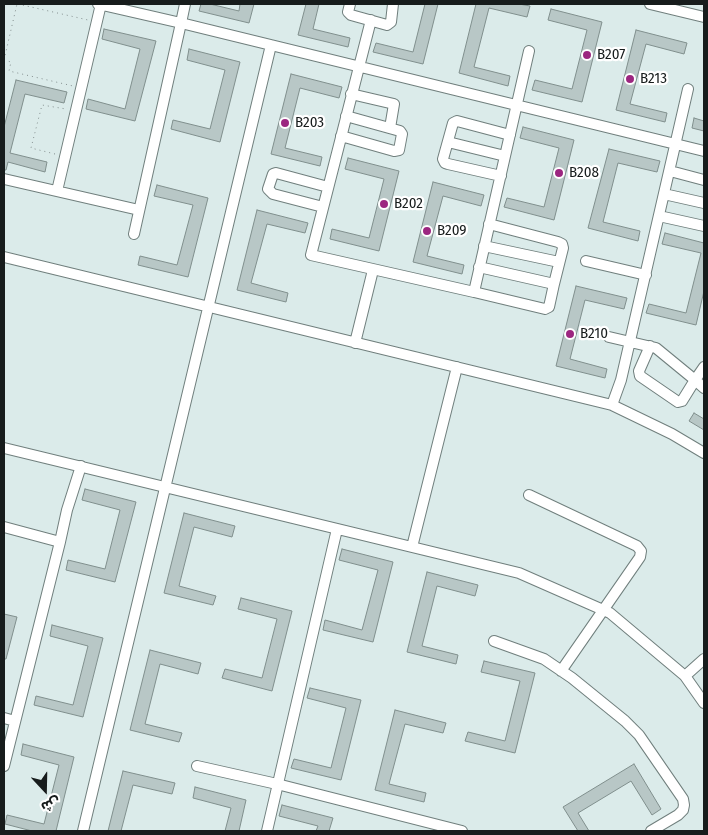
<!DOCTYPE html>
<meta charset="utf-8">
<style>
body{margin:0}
#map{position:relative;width:708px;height:835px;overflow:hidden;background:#dbebea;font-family:"Fira Sans Condensed","Noto Sans Arabic",sans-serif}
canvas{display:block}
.frame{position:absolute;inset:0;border:5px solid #171c1c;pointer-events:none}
.north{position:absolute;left:20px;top:765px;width:50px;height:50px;-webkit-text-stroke:4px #fff;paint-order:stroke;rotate:159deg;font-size:14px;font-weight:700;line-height:20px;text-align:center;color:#171c1c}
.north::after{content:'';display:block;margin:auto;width:18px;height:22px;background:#171c1c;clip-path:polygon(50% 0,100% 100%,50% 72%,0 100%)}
</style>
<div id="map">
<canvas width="708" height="835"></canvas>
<div class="frame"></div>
<div class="north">ش</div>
</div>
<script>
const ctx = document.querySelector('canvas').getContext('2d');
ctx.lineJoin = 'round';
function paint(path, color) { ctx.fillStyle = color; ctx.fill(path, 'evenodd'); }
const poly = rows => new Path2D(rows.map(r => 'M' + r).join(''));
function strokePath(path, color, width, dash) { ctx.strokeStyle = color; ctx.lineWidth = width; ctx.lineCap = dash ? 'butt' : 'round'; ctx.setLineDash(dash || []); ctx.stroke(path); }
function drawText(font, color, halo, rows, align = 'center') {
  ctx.font = font + ' "Fira Sans Condensed",sans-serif'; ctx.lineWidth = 4.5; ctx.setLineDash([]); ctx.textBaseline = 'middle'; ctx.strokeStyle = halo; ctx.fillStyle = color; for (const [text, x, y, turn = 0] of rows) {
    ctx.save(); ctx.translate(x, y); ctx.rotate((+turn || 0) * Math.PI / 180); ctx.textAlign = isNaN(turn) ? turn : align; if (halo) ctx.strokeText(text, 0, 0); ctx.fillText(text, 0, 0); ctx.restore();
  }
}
const building = poly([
 [201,4,210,4,239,11,240,4,254,4,249,23,199,11,201,4],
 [306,4,319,4,313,29,350,38,348,47,298,35,306,4],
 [425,4,438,4,423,64,373,52,376,43,413,52,425,4],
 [476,4,519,4,530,6,527,17,489,8,474,67,510,76,508,86,459,73,476,4],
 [551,9,602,22,582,102,532,90,535,80,572,89,587,30,548,20,551,9],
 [104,29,156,41,135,121,86,109,88,99,125,109,140,49,102,39,104,29],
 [636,30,687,43,684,54,646,44,630,104,667,113,665,122,616,110,636,30],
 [189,49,240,62,220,142,171,129,173,120,210,129,225,70,187,60,189,49],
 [291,74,342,87,339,98,300,88,285,148,322,157,320,166,271,154,291,74],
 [16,80,67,92,64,103,25,94,10,153,47,162,45,172,8,162,6,170,4,170,4,127,16,80],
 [694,118,704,121,704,131,692,128,694,118],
 [523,127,574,140,554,220,504,207,507,198,544,207,559,148,520,138,523,127],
 [609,149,660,161,657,172,618,163,603,222,640,231,638,241,588,228,609,149],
 [348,158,399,171,379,251,330,239,332,229,369,238,384,179,345,169,348,158],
 [433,182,484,195,481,206,443,196,427,256,464,265,462,274,413,262,433,182],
 [157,185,208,198,188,277,138,265,140,256,177,265,193,205,154,196,157,185],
 [257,210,308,223,305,233,267,224,251,283,288,293,286,302,237,290,257,210],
 [665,233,704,243,704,291,696,325,646,313,649,304,686,313,701,253,662,244,665,233],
 [576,286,627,298,624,309,585,300,570,359,607,369,605,378,556,366,576,286],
 [694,413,704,419,704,430,689,421,694,413],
 [85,489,136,502,115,582,66,570,68,560,105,569,120,510,82,500,85,489],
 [184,513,235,526,232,537,194,527,179,586,216,596,213,605,164,593,184,513],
 [342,549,393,562,373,642,323,630,325,620,362,630,378,570,339,560,342,549],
 [427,572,478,585,475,596,437,586,422,646,458,655,456,664,407,652,427,572],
 [241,598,292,611,272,691,222,678,225,669,262,678,277,619,238,609,241,598],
 [4,614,17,617,6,659,4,659,4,614],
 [52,625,103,638,83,717,34,705,36,696,73,705,88,646,50,636,52,625],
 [150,650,201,663,198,674,160,664,145,724,182,733,179,742,130,730,150,650],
 [484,661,535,673,515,753,465,741,468,732,505,741,520,681,481,672,484,661],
 [310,688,361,700,341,780,291,768,294,759,331,768,346,708,307,698,310,688],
 [395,710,446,723,443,733,405,724,389,784,426,793,424,802,375,790,395,710],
 [23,744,74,757,56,831,32,831,5,824,7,815,44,824,59,765,21,755,23,744],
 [634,764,661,809,652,815,631,781,578,813,589,831,578,831,563,807,634,764],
 [123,771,175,783,172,794,133,785,121,831,108,831,123,771],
 [195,787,246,800,239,831,225,831,231,808,193,798,195,787],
 [282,805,333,818,329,831,316,831,318,826,279,816,282,805]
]);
paint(building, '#b8c7c6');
strokePath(building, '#808f8d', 1);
const minor = poly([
 [98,4,181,23,134,234],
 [185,4,181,23,704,151],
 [350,4,348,12,351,15,387,25,391,22,393,4],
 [650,4,704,17],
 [371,20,311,255,474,292,529,51],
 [351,94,394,104,390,128],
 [341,136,394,151,399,150,402,134,400,131,346,116],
 [448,142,505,156],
 [670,171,704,180],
 [501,176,448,164,445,163,443,159,453,123,457,121,510,135],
 [4,179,139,210],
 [57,191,101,4],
 [664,194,704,203],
 [323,207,273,194,268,189,273,174,276,173,328,187],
 [659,216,704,226],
 [484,246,559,262],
 [4,257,612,405,672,434,704,453],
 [586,261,646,275],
 [479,267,554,284],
 [474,292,545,309,549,307,554,284,563,248,562,244,558,242,489,224],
 [609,337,656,348,695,380,704,367],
 [355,343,373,270],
 [650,346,639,371,640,376,678,402,682,401,695,380,704,388],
 [612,405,621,380,688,89],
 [4,448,519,573,610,613,685,676,704,703],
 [529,495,637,546,641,551,640,557,561,671],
 [4,527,60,542,4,766],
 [60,542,67,510,81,466],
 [412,547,457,367],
 [494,641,544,659,572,678,625,721,639,735,683,799,684,805,683,810,678,815,651,831],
 [685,676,704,659],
 [4,718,15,721],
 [197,766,277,784,462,831],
 [83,831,271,45],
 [267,831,337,529]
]);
strokePath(minor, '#707f7d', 12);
strokePath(poly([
 [18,4,88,20],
 [4,60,11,62,9,71,73,86],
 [4,60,17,4],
 [55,154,31,148,42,105,66,109]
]), '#838e8e', 1, [1, 4]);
strokePath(minor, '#fff', 10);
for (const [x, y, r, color] of [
 [587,55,5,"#9c2680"],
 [630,79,5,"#9c2680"],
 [285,123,5,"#9c2680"],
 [559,173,5,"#9c2680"],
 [384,204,5,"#9c2680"],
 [427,231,5,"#9c2680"],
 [570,334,5,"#9c2680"]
]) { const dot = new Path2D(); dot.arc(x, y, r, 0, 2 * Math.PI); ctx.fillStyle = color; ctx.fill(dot); strokePath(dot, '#fff', 2); }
drawText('15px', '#171c1c', '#fff', [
 ["B207",597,55],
 ["B213",640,79],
 ["B203",295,123],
 ["B208",569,173],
 ["B202",394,204],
 ["B209",437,231],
 ["B210",580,334]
], 'left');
</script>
